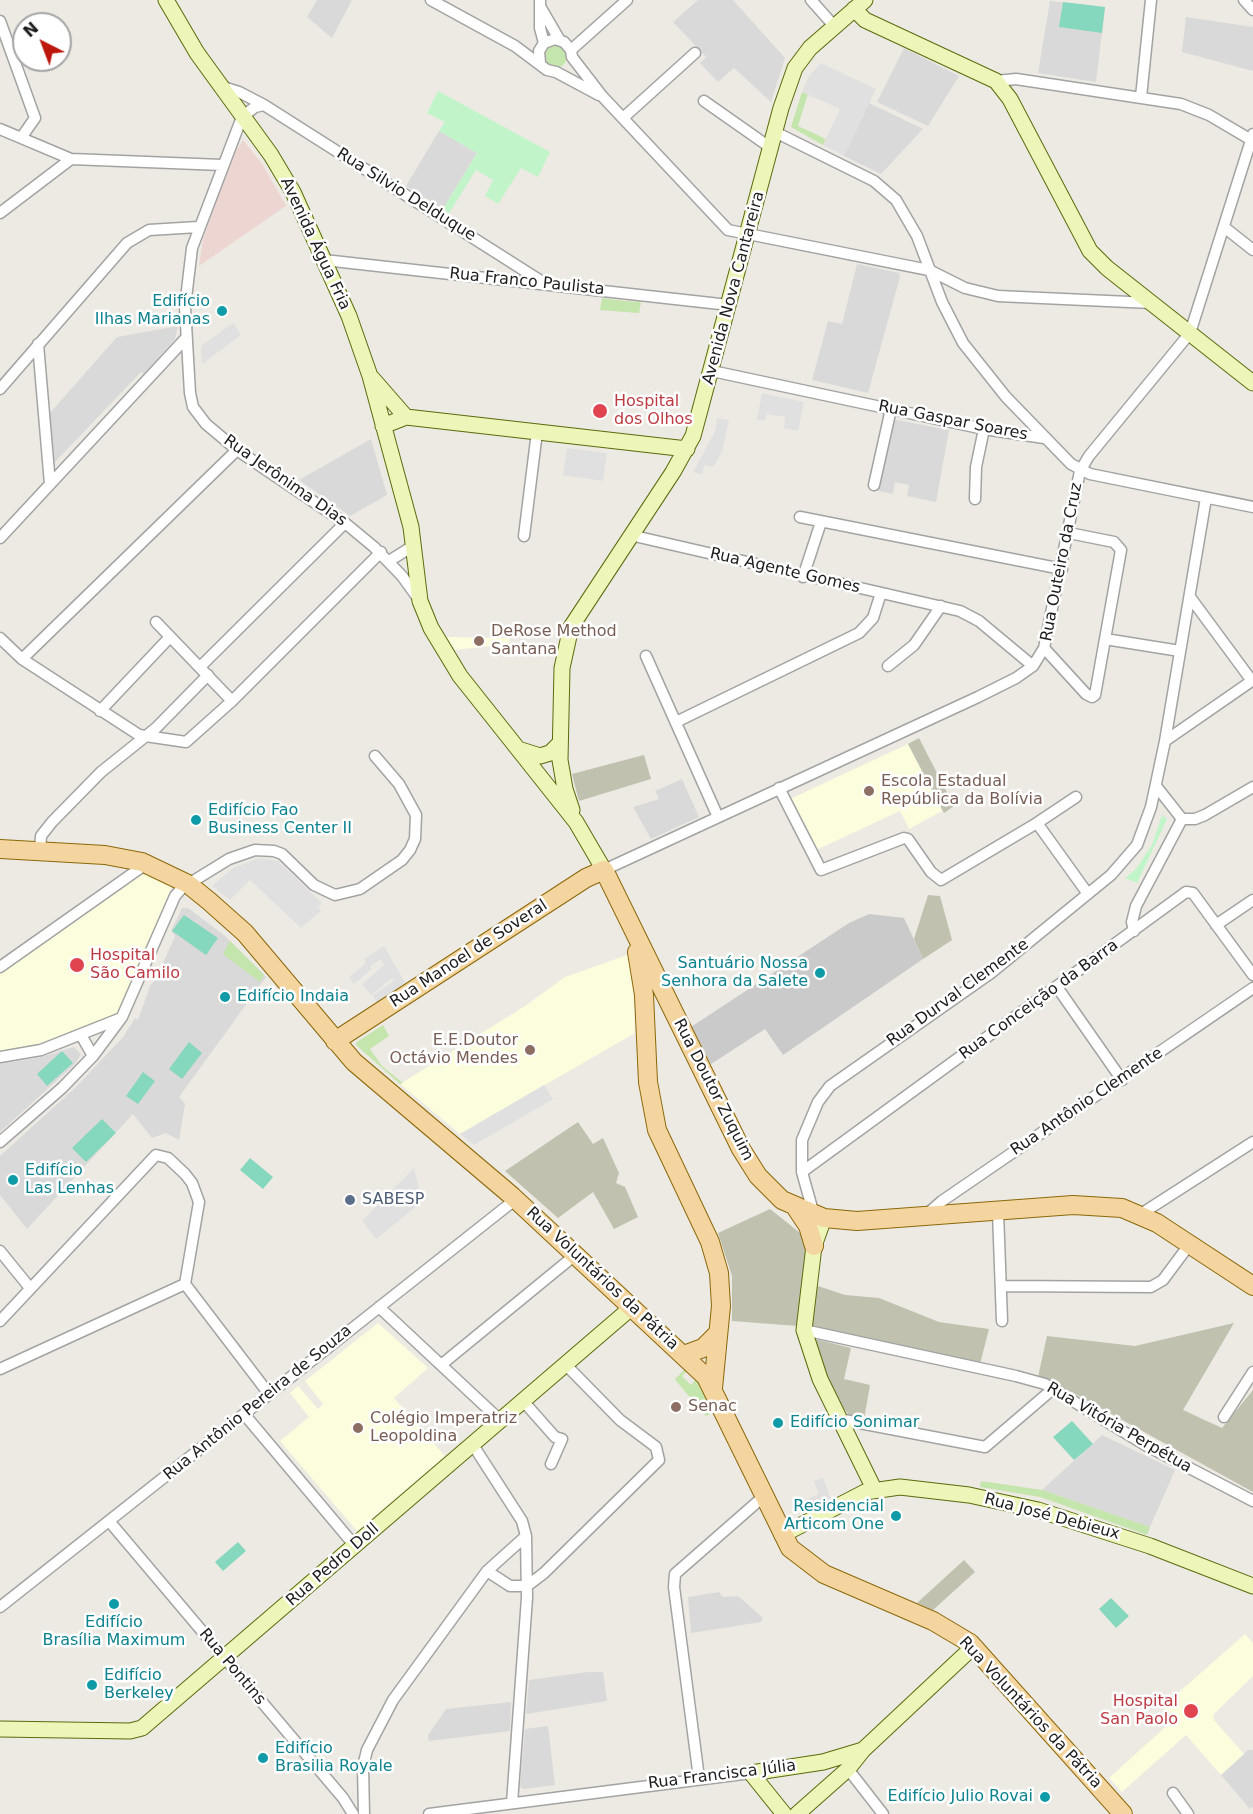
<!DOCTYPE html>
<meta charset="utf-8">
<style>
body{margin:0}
#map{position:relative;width:1253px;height:1814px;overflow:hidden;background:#edeae3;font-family:"DejaVu Sans",sans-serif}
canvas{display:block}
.north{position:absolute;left:12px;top:12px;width:60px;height:60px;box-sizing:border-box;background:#fff;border:2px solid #a4a4a4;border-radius:50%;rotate:318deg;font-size:16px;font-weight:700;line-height:24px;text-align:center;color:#1c1c1c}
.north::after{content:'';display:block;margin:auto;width:21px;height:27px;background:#bc170d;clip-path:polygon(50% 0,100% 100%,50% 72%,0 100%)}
</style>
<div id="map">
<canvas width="1253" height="1814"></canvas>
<div class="north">N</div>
</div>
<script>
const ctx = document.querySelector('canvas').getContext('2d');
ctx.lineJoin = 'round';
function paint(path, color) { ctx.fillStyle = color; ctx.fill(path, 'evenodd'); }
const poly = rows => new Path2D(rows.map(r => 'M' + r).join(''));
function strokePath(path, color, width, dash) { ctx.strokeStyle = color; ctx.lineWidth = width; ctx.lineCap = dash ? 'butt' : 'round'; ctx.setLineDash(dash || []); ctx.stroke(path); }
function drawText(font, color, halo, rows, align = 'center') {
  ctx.font = font + ' "DejaVu Sans",sans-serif'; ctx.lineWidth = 5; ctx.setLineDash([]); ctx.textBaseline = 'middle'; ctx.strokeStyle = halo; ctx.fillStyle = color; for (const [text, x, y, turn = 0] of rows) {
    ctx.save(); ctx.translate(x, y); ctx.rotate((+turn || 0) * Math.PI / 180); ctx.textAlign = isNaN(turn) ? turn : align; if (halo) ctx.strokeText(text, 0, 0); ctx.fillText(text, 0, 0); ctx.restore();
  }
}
paint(poly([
 [317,0,352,0,332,38,307,17],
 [698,0,733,0,785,58,771,102,734,68,718,82,700,63,706,57,673,22],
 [1050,1,1105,7,1096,82,1038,73],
 [1186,17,1253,27,1253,71,1182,52],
 [904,48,959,76,928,126,877,102],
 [869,103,923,129,881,174,844,156],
 [439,131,477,153,443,209,406,186],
 [857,264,899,273,900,277,868,393,812,380,828,321,842,324],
 [178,326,175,339,144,374,141,372,54,463,52,462,49,414,117,337],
 [892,419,949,430,936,502,907,496,909,485,895,482,893,494,878,491],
 [371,439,387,495,350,516,299,480],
 [682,779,699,817,651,839,633,807,659,799,655,791],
 [182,908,188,908,224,935,266,977,179,1097,185,1104,179,1140,166,1133,152,1138,133,1114,27,1229,0,1195,0,1156,75,1088,123,1037,135,1018,138,1020,150,986,157,977,175,936,171,931],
 [74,1047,81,1054,75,1064,0,1132,0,1064,38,1058],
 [1102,1435,1175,1470,1150,1527,1042,1490],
 [719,1592,723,1597,738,1596,763,1618,761,1622,691,1633,688,1597],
 [588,1672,603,1672,607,1701,526,1714,529,1680],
 [511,1702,510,1731,429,1741,428,1735,446,1709],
 [548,1726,555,1785,523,1789,520,1786,525,1729],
 [1248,1750,1253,1750,1253,1807,1250,1809,1221,1775]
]), '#dad9d9');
paint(poly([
 [243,140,263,165,286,206,199,266,203,239,219,195,236,151]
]), '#edd5d2');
paint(poly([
 [447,637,509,638,509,644,455,650],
 [908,744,942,811,909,829,900,811,816,850,792,798],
 [151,872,173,883,137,977,115,1018,44,1045,0,1052,0,974,142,873],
 [627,955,633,985,635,1033,460,1134,400,1084,525,1006,565,977],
 [378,1323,428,1368,394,1398,445,1456,357,1531,280,1441,309,1417,290,1393,298,1386,318,1409,323,1404,305,1381],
 [1245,1634,1253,1643,1253,1676,1213,1715,1214,1720,1244,1754,1221,1775,1186,1735,1122,1792,1109,1778,1173,1720,1162,1707]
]), '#fbfddc');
paint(poly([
 [869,914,904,918,923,959,783,1055,765,1029,711,1064,691,1027,849,923]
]), '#cacaca');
paint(poly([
 [919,738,954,806,944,813,908,744],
 [644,755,651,779,579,801,572,774],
 [928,895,940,896,952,940,923,959,914,939],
 [578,1122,593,1144,603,1138,619,1173,616,1183,625,1187,638,1217,614,1229,593,1192,558,1218,505,1171],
 [770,1209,809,1240,798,1326,732,1321,732,1276,718,1233],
 [815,1285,845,1295,879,1298,939,1322,989,1329,980,1364,808,1326],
 [1234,1323,1183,1410,1222,1428,1253,1390,1253,1492,1057,1384,1038,1377,1047,1336,1135,1346],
 [815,1339,851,1348,844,1379,870,1385,864,1419,849,1415,842,1406,830,1386,812,1342],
 [964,1560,975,1572,933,1610,917,1603]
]), '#c0c1af');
paint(poly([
 '543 56a12 12 0 1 1 24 0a12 12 0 1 1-24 0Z',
 [802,92,808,94,798,126,826,139,823,145,791,127],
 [602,298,625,301,641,302,639,313,600,310],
 [230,941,264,975,260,982,223,954],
 [383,1025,389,1036,370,1049,382,1066,403,1083,400,1084,356,1045,357,1042],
 [686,1368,688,1370,682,1376,691,1385,697,1378,714,1412,706,1416,677,1382,675,1379],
 [981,1481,1042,1490,1150,1527,1147,1535,1040,1497,980,1487]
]), '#c4e5ab');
paint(poly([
 [438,91,550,152,538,177,521,168,498,204,485,196,493,180,476,170,449,213,443,209,477,153,439,131,445,122,427,113],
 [1162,815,1167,819,1137,883,1125,878,1136,869,1152,845]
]), '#c1f5c9');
paint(poly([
 [1063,2,1105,7,1102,33,1059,27],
 [184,915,218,938,206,955,172,931],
 [189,1042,202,1053,182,1079,169,1069],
 [62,1051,73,1063,47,1086,37,1074],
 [143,1072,155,1081,138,1104,126,1096],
 [102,1119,116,1133,86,1162,72,1148],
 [250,1158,273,1177,263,1189,240,1170],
 [1072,1421,1093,1444,1074,1460,1053,1437],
 [238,1542,246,1551,223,1571,215,1562],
 [1111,1598,1129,1616,1116,1628,1099,1609]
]), '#85d8bd');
paint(poly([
 [821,63,876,89,844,156,823,145,840,109,802,92,809,76],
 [233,323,241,335,202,364,201,346],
 [762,393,804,402,798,431,784,428,785,417,767,414,765,421,757,420],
 [717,418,729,420,722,452,713,467,704,465,702,474,693,472,715,431],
 [567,448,607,453,603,481,563,475],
 [260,858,278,861,322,903,318,907,321,911,301,928,250,880,230,900,212,886,233,868],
 [384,946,406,984,377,1003,373,995,394,981,392,978,371,995,362,984,384,965,381,959,370,966,372,969,354,984,349,977,366,963,364,959],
 [544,1085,553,1099,474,1145,460,1134],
 [414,1168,422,1202,376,1239,362,1221],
 [823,1478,831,1500,809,1510,805,1500,819,1494,814,1481]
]), '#e0e0e0');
const street = poly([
 [431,0,515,46,547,70,556,72,599,95],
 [540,0,540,28,544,43],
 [811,0,835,27],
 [1244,0,1253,10],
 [541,8,559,39],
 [0,21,35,118,21,138],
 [571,50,627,0],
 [540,63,539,51,544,43,555,39,564,42,571,50,572,57,602,96,728,230,929,270,965,288,998,296,1151,303],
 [996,81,1016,79,1181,104,1209,115,1253,141],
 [220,86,239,92,264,105,544,283],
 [1141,97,1151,0],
 [704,101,771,148],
 [264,105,255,107,242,117,192,248,185,307,190,393,193,407,206,424,237,450,345,523,374,547,402,576,420,601],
 [623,118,695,53],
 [0,129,71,159,222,165],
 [775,132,874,181,896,200,917,236,942,302,963,343,1006,397,1071,464,1090,474,1253,507],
 [0,213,71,159],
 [1224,227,1253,250],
 [324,260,729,305],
 [38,344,50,484],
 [712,371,984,429,1044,438],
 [0,389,127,243,149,230,198,227],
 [874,485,891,409],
 [975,499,976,467,984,429],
 [800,517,1062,569],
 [630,535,960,611,979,621,1033,666],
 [524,536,537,432],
 [0,538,186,338],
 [389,561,413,546],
 [803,577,821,522],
 [1190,597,1252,681],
 [156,622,232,701],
 [0,638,22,659,139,735,186,742,232,701,381,552],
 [1105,639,1180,651],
 [1044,648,1086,694,1092,697,1095,695,1121,550,1114,542,1069,533],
 [646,656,718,817],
 [22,659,237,450],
 [888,666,914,645,941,606],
 [200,667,345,523],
 [100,711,170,637],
 [676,722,859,633,873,618,881,593],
 [1165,741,1253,680],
 [779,788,821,870,904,838,908,839,931,872,941,880,1037,823,1088,894],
 [1182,819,1195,819,1205,815,1253,787],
 [1037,823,1076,797],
 [40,851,41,836,52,822,101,772,156,728,208,675],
 [604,870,978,697,1016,678,1033,666,1044,648,1080,471,1089,456,1190,333,1253,134],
 [1216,925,1253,900],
 [1134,931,1132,922,1136,906,1182,819,1156,786],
 [0,967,146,864],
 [1057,987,1122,1080],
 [81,1035,93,1056],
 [0,1057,41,1050,119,1019],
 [0,1142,62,1088,93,1056,122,1017,175,896,182,888,229,859,255,850,274,851,282,854,314,885,335,895,360,889,402,860,410,850,415,839,416,815,399,784,375,756],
 [802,1172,1186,892,1193,893,1253,975],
 [998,1212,1002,1321],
 [1141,1214,1253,1142],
 [814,1215,802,1172,802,1140,818,1102,830,1086,991,973,1111,875,1137,845,1151,807,1165,741,1206,498],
 [926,1215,942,1201,1253,988],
 [0,1251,30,1288],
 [185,1284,269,1394],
 [1001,1286,1151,1287,1163,1280,1189,1245],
 [379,1307,501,1421],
 [0,1321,156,1155,168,1158,185,1174,192,1183,199,1202,185,1284],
 [804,1330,1016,1376,1045,1384,1147,1446,1253,1501],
 [441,1365,574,1256],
 [0,1369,185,1284],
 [524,1402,555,1437,562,1439,551,1464],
 [244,1414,355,1546],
 [1224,1417,1253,1372],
 [839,1419,985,1447,1054,1388],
 [473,1445,522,1521,526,1536,527,1598,512,1803],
 [109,1521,343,1798,353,1814],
 [487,1571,510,1586,527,1586,544,1573,659,1460,656,1447,620,1420,566,1365],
 [0,1607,516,1199],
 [848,1769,883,1814],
 [699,1778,674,1587,675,1574,763,1497],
 [1173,1793,1188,1814],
 [364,1814,363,1767,367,1750,393,1700,487,1571,526,1536],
 [429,1814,751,1773]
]);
const secondary = poly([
 [166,0,197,53,271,155,293,192,349,316,370,376,411,527,420,601,431,628,460,676,576,822,604,870],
 [854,9,865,20,996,81,1010,99,1090,251,1107,268,1253,383],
 [372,378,406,417],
 [383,426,406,417,687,449],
 [518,749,540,756,550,753,560,743],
 [572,810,565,789,560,760,562,668,571,627,673,472,693,436,781,108,795,68,810,48,865,0],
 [824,1218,814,1246,804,1330,820,1379,874,1489],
 [782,1535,865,1492,900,1487,969,1495,1038,1510,1150,1546,1253,1586],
 [0,1729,130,1731,142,1728,631,1308],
 [751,1773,823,1762,863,1750,973,1647],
 [751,1773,784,1814],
 [797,1814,848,1769,863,1750]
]);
const primary = poly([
 [0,849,105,855,142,862,188,884,209,901,245,933,354,1062,512,1196,706,1377,790,1548,824,1574,933,1621,970,1643,1123,1814],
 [637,952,644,995,648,1082,657,1130,710,1242,719,1273,721,1306,713,1388],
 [335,1041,586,878,604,870,741,1149,758,1176,782,1200,824,1218,857,1221,1073,1205,1122,1208,1157,1223,1253,1286],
 [796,1208,808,1226,814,1246],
 [684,1355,703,1348,718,1333]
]);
strokePath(street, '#a3a3a3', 13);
strokePath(secondary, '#5b6b0b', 17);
strokePath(primary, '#8b6809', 20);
strokePath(street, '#fff', 10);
strokePath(secondary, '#eef5b9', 15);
strokePath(primary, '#f5d59f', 18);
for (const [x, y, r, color] of [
 [222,311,6,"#0f9aa8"],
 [600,411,8,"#e0444e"],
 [479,641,6,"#8d6e63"],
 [869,791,6,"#8d6e63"],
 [196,820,6,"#0f9aa8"],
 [77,965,8,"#e0444e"],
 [820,973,6,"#0f9aa8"],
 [225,997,6,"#0f9aa8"],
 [530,1050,6,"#8d6e63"],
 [13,1180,6,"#0f9aa8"],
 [350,1200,6,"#5c6f8a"],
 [676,1407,6,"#8d6e63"],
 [778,1423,6,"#0f9aa8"],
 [358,1428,6,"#8d6e63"],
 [896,1516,6,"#0f9aa8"],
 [114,1604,6,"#0f9aa8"],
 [92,1685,6,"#0f9aa8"],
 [1191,1711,8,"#e0444e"],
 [263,1758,6,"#0f9aa8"],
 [1045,1797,6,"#0f9aa8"]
]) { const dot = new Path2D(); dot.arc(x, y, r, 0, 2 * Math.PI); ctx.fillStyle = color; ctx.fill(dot); strokePath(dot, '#fff', 2); }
drawText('16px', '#1c1c1c', '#fff', [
 ["Rua Silvio Delduque",406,195,32],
 ["Avenida Água Fria",315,244,65],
 ["Rua Franco Paulista",527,282,6],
 ["Avenida Nova Cantareira",734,288,-75],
 ["Rua Gaspar Soares",953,421,11],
 ["Rua Jerônima Dias",285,481,35],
 ["Rua Outeiro da Cruz",1062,562,-79],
 ["Rua Agente Gomes",785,571,13],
 ["Rua Manoel de Soveral",469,954,-33],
 ["Rua Durval Clemente",958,993,-36],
 ["Rua Conceição da Barra",1039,1000,-36],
 ["Rua Doutor Zuquim",713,1090,63],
 ["Rua Antônio Clemente",1087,1102,-34],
 ["Rua Voluntários da Pátria",602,1279,43],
 ["Rua Antônio Pereira de Souza",258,1403,-39],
 ["Rua Vitória Perpétua",1119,1428,30],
 ["Rua José Debieux",1052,1517,15],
 ["Rua Pedro Doll",333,1565,-41],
 ["Rua Pontins",232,1667,50],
 ["Rua Voluntários da Pátria",1030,1713,47],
 ["Rua Francisca Júlia",722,1775,-7]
]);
drawText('16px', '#0d838f', '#fff', [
 ["Edifício",210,302,"right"],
 ["Ilhas Marianas",210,320,"right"],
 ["Edifício Fao",208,811],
 ["Business Center II",208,829],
 ["Santuário Nossa",808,964,"right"],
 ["Senhora da Salete",808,982,"right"],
 ["Edifício Indaia",237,997],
 ["Edifício",25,1171],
 ["Las Lenhas",25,1189],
 ["Edifício Sonimar",790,1423],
 ["Residencial",884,1507,"right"],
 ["Articom One",884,1525,"right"],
 ["Edifício",114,1623,"center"],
 ["Brasília Maximum",114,1641,"center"],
 ["Edifício",104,1676],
 ["Berkeley",104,1694],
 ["Edifício",275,1749],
 ["Brasilia Royale",275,1767],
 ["Edifício Julio Rovai",1033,1797,"right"]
], 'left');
drawText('16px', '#be3a42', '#fff', [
 ["Hospital",614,402],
 ["dos Olhos",614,420],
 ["Hospital",90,956],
 ["São Camilo",90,974],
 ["Hospital",1178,1702,"right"],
 ["San Paolo",1178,1720,"right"]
], 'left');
drawText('16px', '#785e54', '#fff', [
 ["DeRose Method",491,632],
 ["Santana",491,650],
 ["Escola Estadual",881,782],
 ["República da Bolívia",881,800],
 ["E.E.Doutor",518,1041,"right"],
 ["Octávio Mendes",518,1059,"right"],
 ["Senac",688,1407],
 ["Colégio Imperatriz",370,1419],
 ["Leopoldina",370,1437]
], 'left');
drawText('16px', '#4e5e75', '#fff', [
 ["SABESP",362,1200]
], 'left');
</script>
